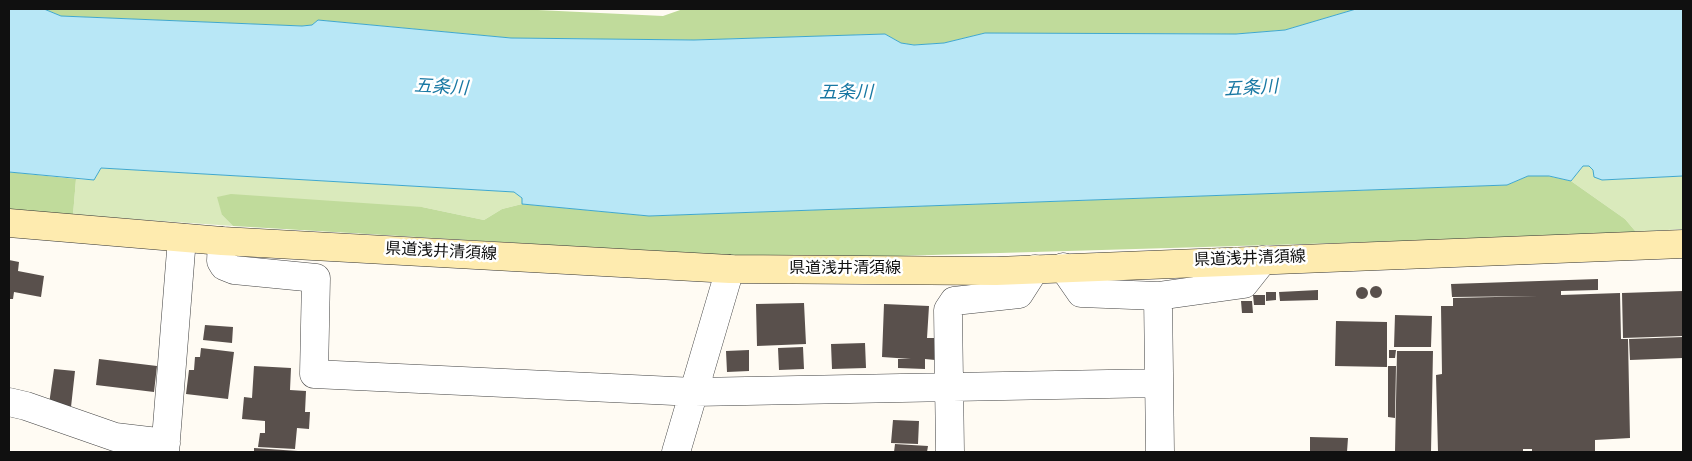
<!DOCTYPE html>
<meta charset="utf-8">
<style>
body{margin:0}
#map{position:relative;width:1692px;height:461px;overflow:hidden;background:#fffbf3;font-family:Spectral,serif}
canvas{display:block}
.frame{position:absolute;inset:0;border:10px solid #101010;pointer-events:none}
</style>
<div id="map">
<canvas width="1692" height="461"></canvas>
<div class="frame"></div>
</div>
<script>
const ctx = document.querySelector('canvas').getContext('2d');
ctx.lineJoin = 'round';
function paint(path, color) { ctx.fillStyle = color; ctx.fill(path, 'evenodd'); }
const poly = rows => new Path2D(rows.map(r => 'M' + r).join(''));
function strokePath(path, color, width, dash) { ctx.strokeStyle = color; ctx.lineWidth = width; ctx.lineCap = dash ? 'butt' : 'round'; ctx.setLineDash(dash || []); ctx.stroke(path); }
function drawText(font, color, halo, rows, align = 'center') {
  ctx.font = font + ' Spectral,"Noto Sans JP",serif'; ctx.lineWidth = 5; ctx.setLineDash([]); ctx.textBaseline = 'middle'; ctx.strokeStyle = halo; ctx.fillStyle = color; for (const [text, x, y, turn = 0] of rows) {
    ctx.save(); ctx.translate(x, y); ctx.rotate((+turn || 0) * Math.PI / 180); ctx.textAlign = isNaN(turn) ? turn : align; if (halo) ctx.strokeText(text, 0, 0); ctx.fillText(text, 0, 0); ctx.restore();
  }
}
paint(poly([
 [1583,166,1589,166,1602,180,1683,176,1683,229,1636,232,1625,219,1571,181],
 [101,168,514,192,522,198,522,204,502,209,484,220,422,207,222,215,233,226,73,215,76,179,94,180]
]), '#daeabc');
paint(poly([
 [44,9,517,9,663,16,683,9,1356,9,1285,30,1236,34,985,33,944,43,914,45,901,43,885,34,694,40,511,38,318,20,312,25,302,26,61,16],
 [9,172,76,179,73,215,9,209],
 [1528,176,1548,176,1571,181,1625,219,1636,232,1543,237,898,256,734,256,233,226,222,215,217,197,231,194,422,207,484,220,502,209,522,204,649,216,1507,185]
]), '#c0db9b');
const water = poly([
 [9,9,44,9,61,16,302,26,312,25,318,20,511,38,694,40,885,34,901,43,914,45,944,43,985,33,1236,34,1285,30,1356,9,1683,9,1683,176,1602,180,1594,177,1593,170,1589,166,1583,166,1571,181,1549,176,1528,176,1507,185,649,216,522,204,522,198,514,192,101,168,94,180,9,172,9,9]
]);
paint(water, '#b8e7f6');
strokePath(water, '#3fa7cd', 1);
paint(poly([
 [9,260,19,262,18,271,44,276,41,297,14,292,13,299,9,299],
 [1598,279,1598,290,1561,291,1561,295,1620,293,1621,339,1628,339,1630,438,1595,440,1595,452,1532,452,1532,449,1523,449,1523,452,1438,452,1436,375,1442,374,1441,306,1453,306,1453,298,1539,296,1452,297,1451,284],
 '1370 292a6 6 0 1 1 12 0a6 6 0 1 1-12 0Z',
 '1356 293a6 6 0 1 1 12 0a6 6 0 1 1-12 0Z',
 [1318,290,1318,300,1280,301,1279,292],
 [1683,291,1683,336,1623,338,1622,293],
 [1266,292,1276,292,1276,300,1266,301],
 [1253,295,1265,295,1265,305,1254,305],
 [1241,301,1252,301,1253,313,1242,313],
 [804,303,806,344,757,346,756,304],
 [884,304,929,306,927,338,936,338,935,360,925,359,925,369,898,368,898,359,911,359,882,357],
 [1395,315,1432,316,1431,347,1394,347],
 [1336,321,1387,322,1387,367,1335,366],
 [205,325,233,327,232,343,203,340],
 [1683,337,1683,358,1630,360,1629,339],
 [865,343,866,368,832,369,831,344],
 [803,347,804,369,779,370,778,348],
 [201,348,234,352,228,399,186,394,189,370,194,370,195,357,200,357],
 [749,350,749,371,727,372,726,351],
 [1389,350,1396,350,1395,358,1389,358],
 [1397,351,1433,351,1431,452,1395,452],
 [99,359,157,366,154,392,96,385],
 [254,366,291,368,290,390,306,391,305,412,310,412,309,429,297,428,295,449,258,447,260,433,265,433,265,421,242,419,244,397,252,398],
 [1388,366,1396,366,1395,418,1388,417],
 [54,369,75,371,71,407,49,404],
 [893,420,919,421,918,444,891,443],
 [1310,437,1348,438,1347,452,1310,452],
 [895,444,928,446,927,452,894,452],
 [254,448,298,451,298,452,254,452]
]), '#59504c');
const minor = poly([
 [222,241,221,261,224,266,234,270,316,278,314,374,695,392,1159,383],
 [1063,267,1081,293,1158,296,1160,452],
 [1158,296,1244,284,1263,260],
 [9,402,26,406,115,437,166,443],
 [165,452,182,238],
 [676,452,730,269],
 [950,452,948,310,954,301,1019,294,1035,269]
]);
const secondary = poly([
 [9,223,222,241,730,269,996,271,1683,244]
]);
strokePath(minor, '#434343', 29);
strokePath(secondary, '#323232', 29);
strokePath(minor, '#fff', 28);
strokePath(secondary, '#feebaf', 28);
drawText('16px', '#101010', '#fff', [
 ["県道浅井清須線",441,253,3],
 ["県道浅井清須線",1250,260,-2],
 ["県道浅井清須線",845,270]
]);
drawText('italic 18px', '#1878a3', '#fff', [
 ["五条川",441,89,3],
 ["五条川",1251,90,-3],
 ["五条川",846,94]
]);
</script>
